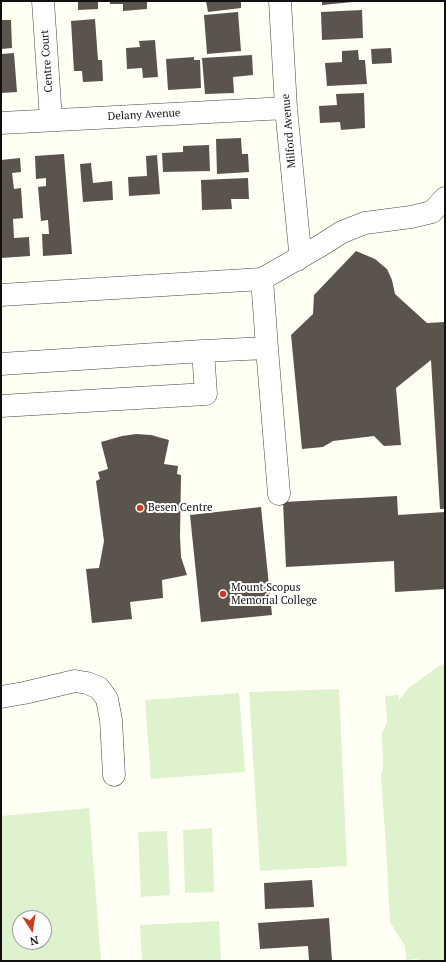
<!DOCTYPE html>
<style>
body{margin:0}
#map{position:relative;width:446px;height:962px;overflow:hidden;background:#fffff4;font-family:"PT Serif",serif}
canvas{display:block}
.frame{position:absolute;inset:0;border:2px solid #101010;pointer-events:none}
.north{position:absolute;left:12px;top:910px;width:40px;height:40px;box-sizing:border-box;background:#fff;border:1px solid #9f9f9f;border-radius:50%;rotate:168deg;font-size:11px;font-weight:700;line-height:16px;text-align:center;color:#101010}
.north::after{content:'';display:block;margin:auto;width:14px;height:18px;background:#ca3c1f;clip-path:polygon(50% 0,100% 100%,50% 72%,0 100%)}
</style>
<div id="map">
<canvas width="446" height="962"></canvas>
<div class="frame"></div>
<div class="north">N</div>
</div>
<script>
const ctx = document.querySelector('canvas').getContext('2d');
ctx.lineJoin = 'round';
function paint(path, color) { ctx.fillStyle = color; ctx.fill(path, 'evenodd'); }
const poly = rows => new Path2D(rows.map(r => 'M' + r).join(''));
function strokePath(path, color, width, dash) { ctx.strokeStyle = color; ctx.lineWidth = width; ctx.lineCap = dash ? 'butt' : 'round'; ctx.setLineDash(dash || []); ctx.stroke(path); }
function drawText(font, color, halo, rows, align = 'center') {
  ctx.font = font + ' "PT Serif",serif'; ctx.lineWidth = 4; ctx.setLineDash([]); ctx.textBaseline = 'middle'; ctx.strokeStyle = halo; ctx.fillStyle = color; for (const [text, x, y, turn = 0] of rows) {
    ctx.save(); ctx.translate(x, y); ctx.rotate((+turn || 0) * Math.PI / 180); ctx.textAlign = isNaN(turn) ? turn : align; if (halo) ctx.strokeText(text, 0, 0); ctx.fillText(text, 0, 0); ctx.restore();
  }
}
paint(poly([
 [445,664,445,961,420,961,417,959,406,960,405,946,390,922,387,863,381,775,383,769,382,733,387,722,385,696,398,695,399,700,410,687,439,666],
 [339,689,347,866,260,871,249,692],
 [239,693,245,772,151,779,145,700],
 [89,808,101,961,1,961,1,816],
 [20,918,44,918,44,942,20,942],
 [212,828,214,892,185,893,183,830],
 [167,831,170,895,141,897,138,832],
 [219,921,221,959,220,959,220,961,142,961,140,925]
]), '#def3cd');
paint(poly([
 [78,1,98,1,98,9,78,10],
 [110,1,147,1,147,9,123,11,123,4,110,4],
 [206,1,241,1,241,8,208,12],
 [322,1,353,1,353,2,322,5],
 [362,10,363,38,322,40,321,12],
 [238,12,241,51,207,54,204,15],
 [95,19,98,60,102,60,103,81,83,82,82,71,74,71,71,21],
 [1,20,11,20,12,48,1,49],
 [155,40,158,77,143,78,142,68,127,69,126,48,140,47,139,41],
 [391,48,392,63,372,64,371,49],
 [358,50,359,60,365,60,367,84,327,86,325,63,342,62,342,51],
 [14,53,17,92,1,93,1,54],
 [252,55,253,75,233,77,234,93,205,94,202,58],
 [194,57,194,60,200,60,201,88,168,90,166,59],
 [364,93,365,128,341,130,340,122,320,123,319,106,337,105,336,94],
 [241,138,242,154,248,154,249,172,217,174,216,139],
 [209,145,210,171,163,172,162,153,183,152,183,146],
 [64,154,72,254,43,256,42,234,49,234,48,220,41,221,38,187,46,186,46,178,36,179,35,156],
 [157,155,160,194,129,196,128,177,147,176,146,156],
 [20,158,21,172,12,173,14,189,21,188,23,218,13,219,14,238,29,237,30,256,1,258,1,160],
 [91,163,93,183,112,181,113,200,83,202,80,164],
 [248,178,249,199,231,199,232,209,202,210,201,180],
 [356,251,375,259,387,269,392,280,395,294,427,323,445,322,445,509,440,509,431,360,396,388,401,445,384,446,374,436,333,441,323,447,302,449,291,335,313,314,314,295],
 [136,434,151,435,169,440,164,464,178,466,177,474,181,475,180,536,181,557,187,575,162,580,163,598,130,602,132,619,92,623,86,569,99,568,104,541,96,481,100,479,98,472,108,469,101,442,122,436],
 [397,496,398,515,445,512,445,589,395,592,394,561,286,567,283,502],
 [261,507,272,615,201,622,190,515],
 [312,880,314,907,265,909,264,883],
 [329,918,332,961,309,961,308,946,260,949,258,923]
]), '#5a544c');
const minor = poly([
 [43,1,51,120],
 [280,1,286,108,300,251,297,260],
 [1,123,286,108],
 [262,279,267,348],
 [1,295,262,279,320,246,342,232,365,223,411,217,432,212,445,198],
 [203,351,267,348,279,494],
 [1,364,203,351,206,394,1,406],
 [1,697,24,693,75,681,87,683,99,688,107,699,111,720,114,775]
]);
strokePath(minor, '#434343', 23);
strokePath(minor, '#fff', 22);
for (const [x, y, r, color] of [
 [140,508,4,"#ca3c1f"],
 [223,594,4,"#ca3c1f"]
]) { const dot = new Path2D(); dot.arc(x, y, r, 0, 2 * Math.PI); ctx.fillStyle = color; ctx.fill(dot); strokePath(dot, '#fff', 1.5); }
drawText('11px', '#101010', '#fff', [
 ["Centre Court",47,61,-94],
 ["Delany Avenue",144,115,-3],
 ["Milford Avenue",289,131,-95]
]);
drawText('11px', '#101010', '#fff', [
 ["Besen Centre",148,508],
 ["Mount Scopus",231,588],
 ["Memorial College",231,601]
], 'left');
</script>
